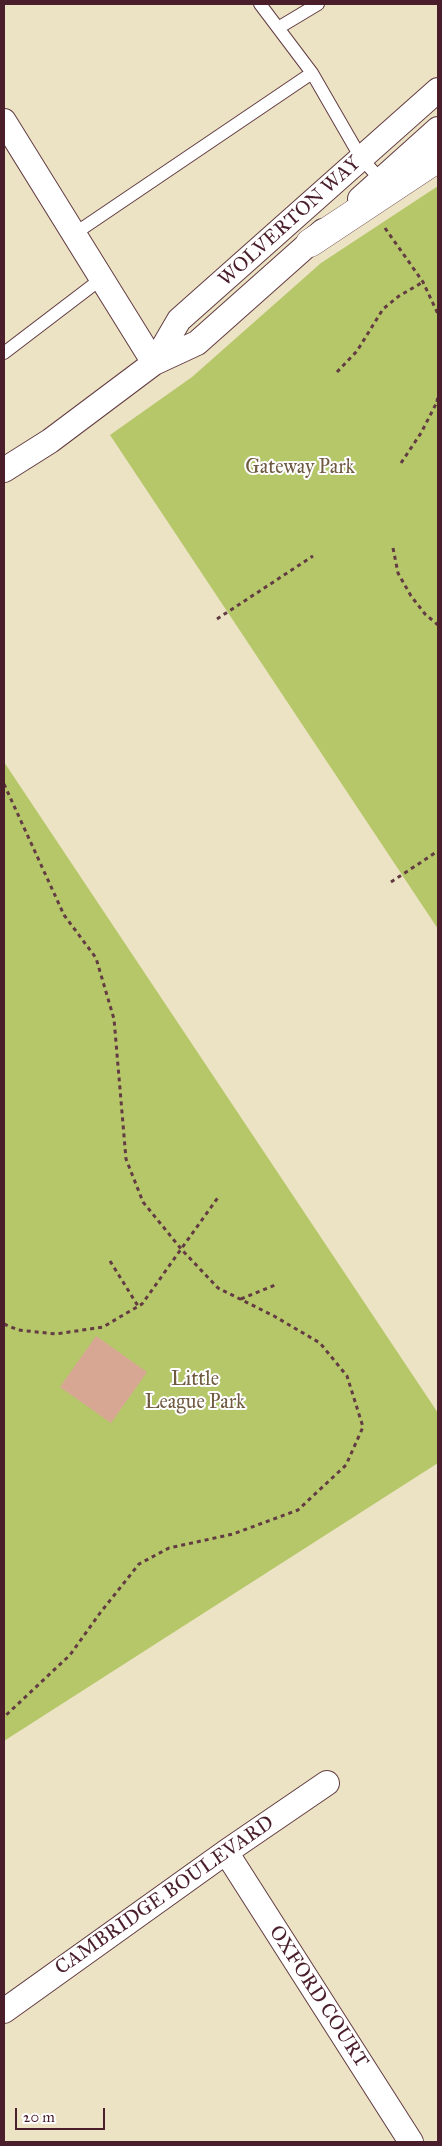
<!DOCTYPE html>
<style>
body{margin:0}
#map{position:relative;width:442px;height:2146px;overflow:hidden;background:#ece3c4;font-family:"IM FELL Great Primer",serif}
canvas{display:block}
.frame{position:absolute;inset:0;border:5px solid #4a1f2b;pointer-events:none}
.scale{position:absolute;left:15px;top:2108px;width:90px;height:22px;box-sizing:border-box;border:2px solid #4a1f2b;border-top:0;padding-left:6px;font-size:15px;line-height:18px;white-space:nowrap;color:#4a1f2b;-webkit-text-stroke:4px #fff;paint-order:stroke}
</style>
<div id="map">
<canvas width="442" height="2146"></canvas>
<div class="frame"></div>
<div class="scale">20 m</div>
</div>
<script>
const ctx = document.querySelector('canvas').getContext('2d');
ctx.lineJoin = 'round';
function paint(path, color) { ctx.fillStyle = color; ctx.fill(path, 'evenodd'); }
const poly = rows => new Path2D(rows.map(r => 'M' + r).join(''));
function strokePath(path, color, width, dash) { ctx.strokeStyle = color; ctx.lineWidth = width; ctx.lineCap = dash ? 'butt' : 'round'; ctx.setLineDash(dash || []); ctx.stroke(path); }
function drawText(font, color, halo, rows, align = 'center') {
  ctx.font = font + ' "IM FELL Great Primer",serif'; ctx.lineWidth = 4; ctx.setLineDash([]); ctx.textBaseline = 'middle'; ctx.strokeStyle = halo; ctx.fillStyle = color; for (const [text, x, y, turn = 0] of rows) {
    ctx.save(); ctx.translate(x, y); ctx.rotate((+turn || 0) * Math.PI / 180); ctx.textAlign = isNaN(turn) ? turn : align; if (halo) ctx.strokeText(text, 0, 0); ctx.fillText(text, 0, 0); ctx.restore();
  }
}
paint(poly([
 [438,186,438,929,110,435,192,377,321,263],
 [4,762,438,1413,438,1463,4,1741]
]), '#b6c76a');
paint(poly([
 [96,1336,147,1372,111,1423,60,1387]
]), '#d7a794');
const lane = poly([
 [260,4,312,73,361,158,381,180],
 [278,28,318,4],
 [74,234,312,73],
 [4,353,101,279]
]);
const street = poly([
 [4,121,154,363],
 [360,199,438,129],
 [154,363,179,320,438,90],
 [4,470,50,441,154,363,197,343,323,231],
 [226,1852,411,2142],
 [4,2011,226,1852,327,1783]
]);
const secondary = poly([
 [310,243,438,158]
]);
strokePath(lane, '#623c42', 14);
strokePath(street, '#623c42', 26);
strokePath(secondary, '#623c42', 29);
strokePath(poly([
 [385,228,423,282,438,314],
 [337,372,357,351,383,309,399,296,423,282],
 [437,402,438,395],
 [401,463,421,433,437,402,438,403],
 [393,548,398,573,411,596,425,614,438,625],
 [217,619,313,556],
 [4,784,64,915,96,958,114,1019,126,1159,143,1202,182,1250,218,1288,274,1316,320,1343,347,1376,363,1427,346,1465,298,1510,233,1534,169,1548,139,1564,100,1613,70,1655,4,1717],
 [391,882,438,851],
 [110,1261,138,1306],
 [241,1299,275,1285],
 [4,1324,18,1330,56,1334,103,1327,142,1304,219,1196]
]), '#623c42', 3, [4, 4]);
strokePath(lane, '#fff', 12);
strokePath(street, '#fff', 24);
strokePath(secondary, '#fff', 28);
drawText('20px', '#4a1f2b', '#fff', [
 ["WOLVERTON WAY",290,222,-42],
 ["CAMBRIDGE BOULEVARD",165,1896,-35],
 ["OXFORD COURT",318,1997,57]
]);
drawText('20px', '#705a41', '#fff', [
 ["Gateway Park",300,468],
 ["Little",195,1380],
 ["League Park",195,1403]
]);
</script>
